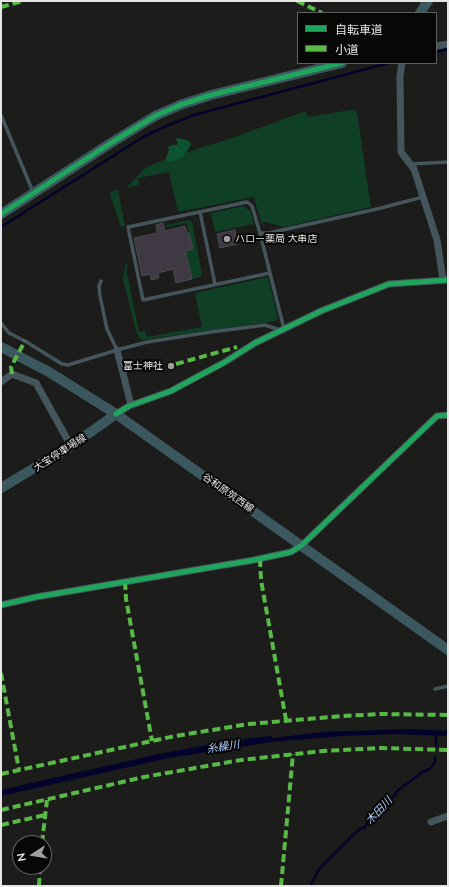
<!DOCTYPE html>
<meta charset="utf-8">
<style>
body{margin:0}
#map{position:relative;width:449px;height:887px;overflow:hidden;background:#1c1c1b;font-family:Mulish,"Noto Sans JP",sans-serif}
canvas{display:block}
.frame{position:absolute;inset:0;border:2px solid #e6e5e4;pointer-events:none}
.legend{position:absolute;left:297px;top:12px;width:140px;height:52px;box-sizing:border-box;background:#070706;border:1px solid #60605f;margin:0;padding:5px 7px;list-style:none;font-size:12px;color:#e6e5e4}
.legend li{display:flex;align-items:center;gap:8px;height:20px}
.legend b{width:20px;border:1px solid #60605f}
.north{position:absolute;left:12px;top:835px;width:40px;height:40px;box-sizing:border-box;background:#070706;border:1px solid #60605f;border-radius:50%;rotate:258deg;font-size:11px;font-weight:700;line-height:16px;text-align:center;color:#e6e5e4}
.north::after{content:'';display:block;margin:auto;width:14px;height:18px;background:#9f9f9e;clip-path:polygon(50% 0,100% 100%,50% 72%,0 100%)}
</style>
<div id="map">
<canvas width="449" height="887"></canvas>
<div class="frame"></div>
<ul class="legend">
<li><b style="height:5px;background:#20a55d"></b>自転車道</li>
<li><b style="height:5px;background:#58b947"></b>小道</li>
</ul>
<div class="north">N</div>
</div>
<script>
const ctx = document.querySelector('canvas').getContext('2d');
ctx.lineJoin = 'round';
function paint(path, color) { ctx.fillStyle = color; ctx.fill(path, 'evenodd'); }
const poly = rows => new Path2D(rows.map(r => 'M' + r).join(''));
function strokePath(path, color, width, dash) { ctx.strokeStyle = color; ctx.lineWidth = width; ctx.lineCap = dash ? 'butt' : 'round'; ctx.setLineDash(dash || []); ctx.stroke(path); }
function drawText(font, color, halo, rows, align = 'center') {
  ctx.font = font + ' Mulish,"Noto Sans JP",sans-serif'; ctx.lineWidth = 4; ctx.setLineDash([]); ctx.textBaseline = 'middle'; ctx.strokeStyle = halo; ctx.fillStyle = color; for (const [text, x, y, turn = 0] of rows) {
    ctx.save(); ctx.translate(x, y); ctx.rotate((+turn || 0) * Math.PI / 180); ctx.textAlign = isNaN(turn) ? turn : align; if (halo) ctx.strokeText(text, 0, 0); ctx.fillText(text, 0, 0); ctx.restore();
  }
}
paint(poly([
 [350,110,354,110,357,113,371,207,284,227,266,222,261,223,254,197,178,212,169,172,138,178,139,185,126,188,145,168,168,158,232,138,306,111,307,117],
 [118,190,125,226,121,227,110,194,113,191],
 [243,206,250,211,254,224,215,232,211,213],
 [189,220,192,222,202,274,200,277,192,279,185,251,192,249,187,223,167,227,166,225],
 [126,262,128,268,126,269,139,332,145,331,147,337,202,327,195,293,268,277,278,317,276,321,142,340,139,337,136,331,123,279]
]), '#0f4026');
paint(poly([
 [177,138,187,140,190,142,191,145,182,158,170,162,167,160,166,158,169,150,168,147,173,145,177,145,178,144,176,139]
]), '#0c5431');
paint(poly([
 [409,729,448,731,448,736,394,734,343,736,272,742,169,758,1,796,1,790,31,783,159,754,201,746,239,741,244,739,271,736,273,738,322,732]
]), '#03032c');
strokePath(poly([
 [436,52,448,49],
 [1,227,143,137,166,126,194,115,389,63],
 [436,746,436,733],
 [310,886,319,869,347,841,360,829,364,828,369,821,376,817,383,807,395,795,397,791,424,771,430,769,435,762,435,757]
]), '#03032c', 2.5);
const building = poly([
 [163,223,165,231,185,226,187,233,189,233,193,249,185,251,192,279,176,283,173,269,158,273,159,278,151,280,150,274,142,276,134,238,157,233,156,225,163,223],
 [235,230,238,244,220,248,217,234,235,230]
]);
paint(building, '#3e3943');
strokePath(building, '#4b4b4b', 1);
strokePath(poly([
 [1,115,33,192],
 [411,164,448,162],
 [200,212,215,284],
 [260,233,269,233,377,209,423,197],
 [270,273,143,300,128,227,247,202,252,206,260,233,284,329],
 [101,281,99,286,100,296,107,329,117,350],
 [1,323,9,333,25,341,62,364,68,365,117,350,147,342,211,332,265,325,280,330],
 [435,689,448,686]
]), '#44565b', 3.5);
strokePath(poly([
 [436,46,448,44],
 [402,63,400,76,401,152,414,169,437,240,443,280],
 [117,350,131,405],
 [1,382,12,374,36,383,71,446],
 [116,414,129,406,171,391,182,385,225,362,255,343,321,311,389,284,448,280],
 [1,605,36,597,254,560,291,552,302,545,437,416,448,415],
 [431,822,448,816]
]), '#44565b', 7);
strokePath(poly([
 [420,13,428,1],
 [1,214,114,141,155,116,180,105,211,95,342,63],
 [1,347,49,372,116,414,448,650],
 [1,488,71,446,116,414]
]), '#3b585e', 10);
strokePath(poly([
 [297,1,322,13],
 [1,7,23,1],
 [176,364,237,347],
 [12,374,11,367,25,341],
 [260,559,261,580,286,720],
 [125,582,126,599,152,741],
 [1,673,19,770],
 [1,774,175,736,249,724,343,716,381,714,448,715],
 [1,810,144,777,241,760,323,751,381,748,448,750],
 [1,825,45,815],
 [42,843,47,800],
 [39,886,40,867],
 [281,886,293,754]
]), '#58b947', 4, [8, 4]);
strokePath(poly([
 [1,214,114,141,155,116,180,105,211,95,342,63],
 [116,414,129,406,171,391,182,385,225,362,255,343,321,311,389,284,448,280],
 [1,605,36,597,254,560,291,552,302,545,437,416,448,415]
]), '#20a55d', 5);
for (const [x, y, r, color] of [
 [227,239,4,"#9f9f9e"],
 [171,366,4,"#9f9f9e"]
]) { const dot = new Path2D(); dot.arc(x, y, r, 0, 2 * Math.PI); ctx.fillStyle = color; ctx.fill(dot); strokePath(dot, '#070706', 1.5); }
drawText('10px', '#e6e5e4', '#070706', [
 ["ハロー薬局 大串店",235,239],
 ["富士神社",163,366,"right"]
], 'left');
drawText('10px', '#e6e5e4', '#070706', [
 ["大宝停車場線",60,453,-33],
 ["谷和原筑西線",228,493,35]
]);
drawText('italic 11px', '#adcafc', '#070706', [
 ["糸繰川",223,747,-9],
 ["木田川",379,811,-47]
]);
</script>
